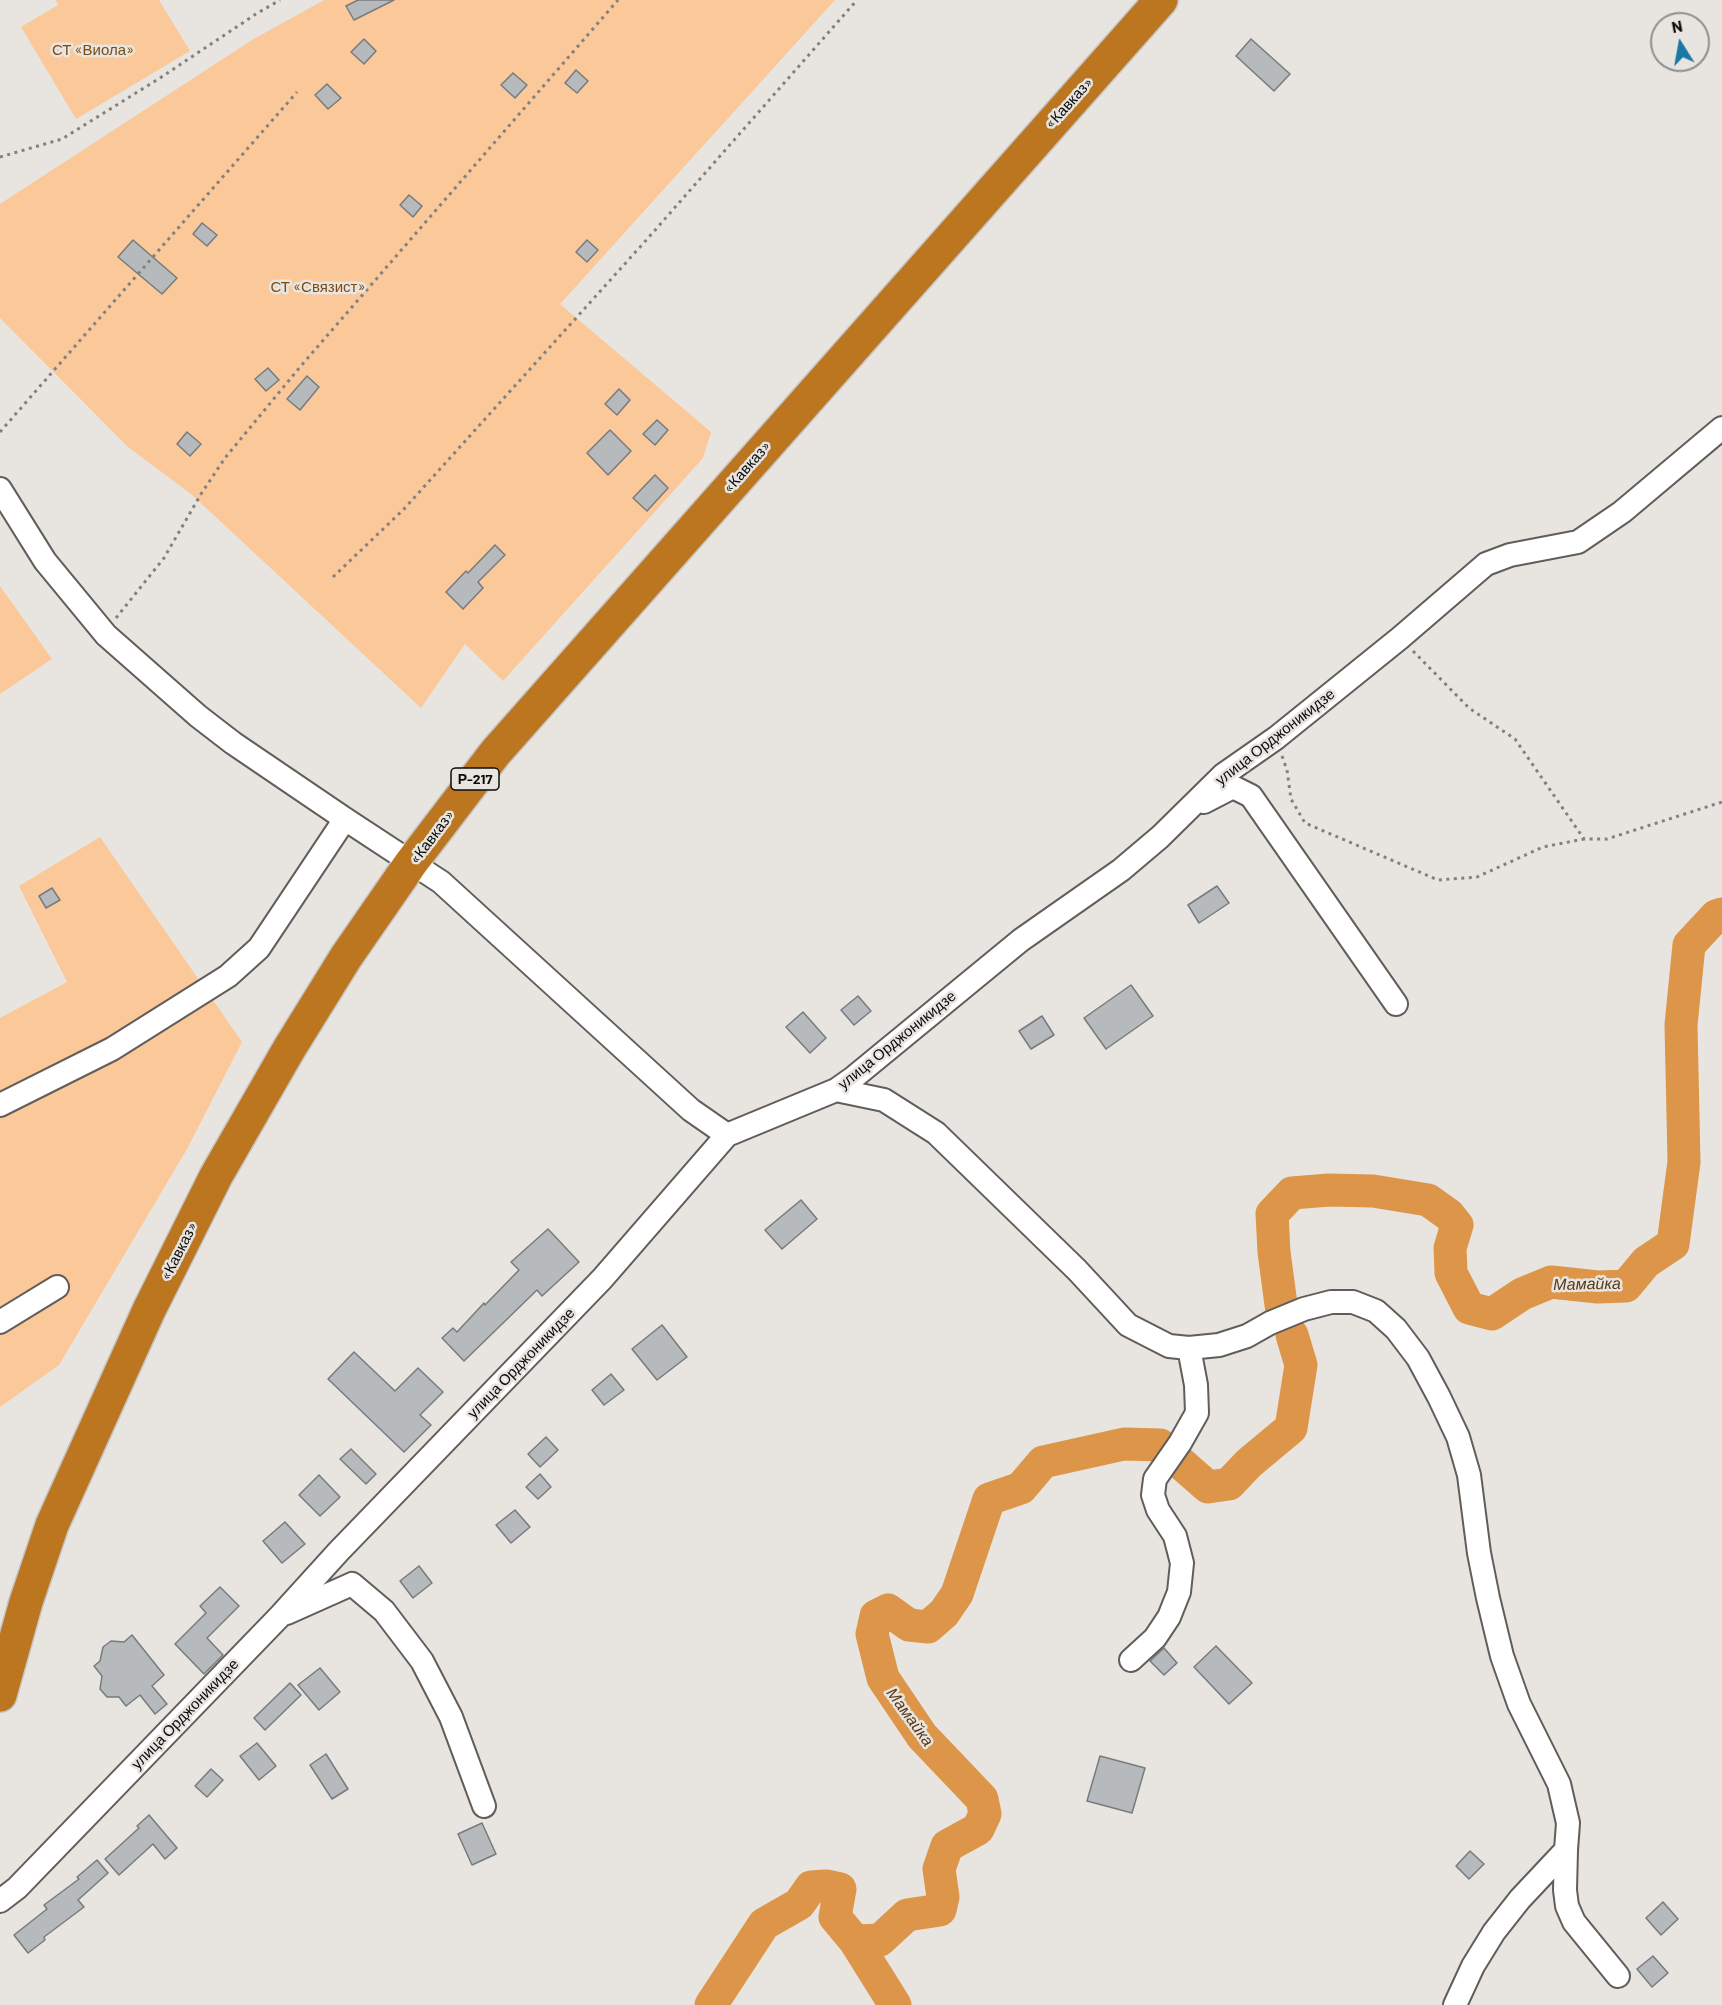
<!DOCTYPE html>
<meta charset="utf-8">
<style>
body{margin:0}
#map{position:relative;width:1722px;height:2005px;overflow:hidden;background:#e8e5e1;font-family:Barlow,sans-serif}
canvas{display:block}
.north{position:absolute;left:1650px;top:12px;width:60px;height:60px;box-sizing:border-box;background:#e8e5e1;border:2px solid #908e8b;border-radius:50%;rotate:349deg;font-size:16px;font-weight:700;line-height:24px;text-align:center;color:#0d0b0a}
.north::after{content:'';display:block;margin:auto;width:21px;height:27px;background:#1a78a5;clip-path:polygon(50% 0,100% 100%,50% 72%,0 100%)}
</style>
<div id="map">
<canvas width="1722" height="2005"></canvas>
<div class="north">N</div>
</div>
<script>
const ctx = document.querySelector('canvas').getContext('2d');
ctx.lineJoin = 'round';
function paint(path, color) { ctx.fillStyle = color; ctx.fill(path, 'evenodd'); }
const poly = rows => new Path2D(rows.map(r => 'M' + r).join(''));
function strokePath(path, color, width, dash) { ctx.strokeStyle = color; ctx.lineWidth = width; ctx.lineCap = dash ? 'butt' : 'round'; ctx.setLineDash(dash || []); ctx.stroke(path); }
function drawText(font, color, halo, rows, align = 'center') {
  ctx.font = font + ' Barlow,sans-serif'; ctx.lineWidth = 5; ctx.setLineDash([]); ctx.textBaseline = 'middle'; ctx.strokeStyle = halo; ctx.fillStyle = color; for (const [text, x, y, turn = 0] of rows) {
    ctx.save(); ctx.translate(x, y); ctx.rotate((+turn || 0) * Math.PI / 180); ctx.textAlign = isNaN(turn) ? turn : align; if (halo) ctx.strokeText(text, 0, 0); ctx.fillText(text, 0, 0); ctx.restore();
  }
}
paint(poly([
 [56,0,159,0,190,51,76,119,21,27,58,5],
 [324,0,835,0,560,304,711,432,703,458,503,681,465,644,421,708,191,494,128,447,0,318,0,204,252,40],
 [0,586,52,659,0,694],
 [100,837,242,1042,187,1149,59,1365,0,1407,0,1018,67,982,19,886]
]), '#fac899');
strokePath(poly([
 [1282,1312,1274,1252,1272,1214,1292,1193,1329,1190,1373,1191,1428,1200,1449,1215,1457,1225,1450,1248,1451,1273,1469,1308,1492,1314,1522,1294,1551,1282,1598,1287,1626,1286,1646,1262,1673,1244,1684,1162,1681,1025,1689,945,1716,916,1722,914],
 [855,1941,895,2005],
 [711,2005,764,1924,799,1904,811,1887,826,1886,840,1889,835,1917,855,1941,880,1940,907,1915,940,1910,943,1897,939,1869,947,1846,978,1829,985,1814,982,1799,922,1736,883,1678,872,1634,876,1616,888,1610,909,1625,928,1627,944,1613,957,1594,989,1499,1021,1488,1043,1462,1124,1444,1160,1445,1208,1487,1229,1484,1249,1463,1291,1428,1301,1365,1292,1335]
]), '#dd9649', 33);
const building = poly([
 [358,0,394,0,354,20,346,6,358,0],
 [364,39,376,51,364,64,351,52,364,39],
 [1251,39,1290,74,1274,91,1236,56,1251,39],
 [576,70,588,81,577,93,565,83,576,70],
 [513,73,527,85,515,98,501,85,513,73],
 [327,84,341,98,328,109,315,95,327,84],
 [409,195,422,206,413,217,400,205,409,195],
 [202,223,217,235,207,246,193,234,202,223],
 [133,240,177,278,162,294,118,257,133,240],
 [587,240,598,250,587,262,576,252,587,240],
 [268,368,279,380,266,391,255,379,268,368],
 [307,376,319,387,300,410,287,399,307,376],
 [619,389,630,400,617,415,605,404,619,389],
 [657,420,668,430,655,445,643,434,657,420],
 [610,430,631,451,608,475,587,453,610,430],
 [187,432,201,444,190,456,177,444,187,432],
 [655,475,668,488,647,511,633,498,655,475],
 [495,545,505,555,478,582,483,588,463,609,446,592,466,571,468,573,495,545],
 [1217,886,1229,903,1199,923,1188,905,1217,886],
 [52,888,60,900,46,908,39,896,52,888],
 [1131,985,1153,1016,1106,1049,1084,1018,1131,985],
 [858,996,871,1011,854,1025,841,1010,858,996],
 [803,1012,826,1038,810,1053,786,1027,803,1012],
 [1042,1016,1054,1035,1031,1049,1019,1031,1042,1016],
 [801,1200,817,1219,782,1249,765,1230,801,1200],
 [548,1229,579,1262,542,1296,537,1290,464,1361,442,1338,453,1328,457,1332,484,1303,485,1305,519,1270,511,1262,548,1229],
 [662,1325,687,1357,657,1380,632,1349,662,1325],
 [354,1352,395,1391,418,1368,443,1392,420,1415,431,1425,404,1452,328,1379,354,1352],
 [611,1374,624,1390,604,1405,592,1390,611,1374],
 [546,1437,558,1450,540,1467,528,1454,546,1437],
 [351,1449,376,1474,366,1484,340,1459,351,1449],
 [540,1474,551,1487,538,1499,526,1487,540,1474],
 [319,1475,340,1497,320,1516,299,1495,319,1475],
 [515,1510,530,1527,511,1543,496,1525,515,1510],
 [285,1522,305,1544,282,1563,263,1541,285,1522],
 [419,1566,432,1583,413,1598,400,1581,419,1566],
 [220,1587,239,1606,207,1638,223,1655,204,1674,175,1644,206,1613,200,1606,220,1587],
 [132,1635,164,1675,152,1686,167,1704,155,1714,140,1695,126,1706,119,1697,107,1697,100,1689,102,1676,94,1666,100,1661,103,1647,111,1641,124,1642,132,1635],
 [1216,1646,1252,1683,1229,1704,1194,1667,1216,1646],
 [1164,1648,1177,1663,1164,1675,1150,1661,1164,1648],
 [320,1668,340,1692,319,1710,298,1685,320,1668],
 [290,1683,301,1695,265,1730,254,1718,290,1683],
 [257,1743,276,1766,259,1780,240,1756,257,1743],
 [326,1754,348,1789,332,1799,310,1765,326,1754],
 [1100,1756,1145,1768,1132,1813,1087,1801,1100,1756],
 [211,1769,223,1780,207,1797,195,1786,211,1769],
 [149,1815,177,1848,165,1859,153,1844,119,1875,105,1859,139,1828,137,1826,149,1815],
 [482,1823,496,1854,472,1865,458,1834,482,1823],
 [1470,1851,1484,1864,1469,1879,1456,1866,1470,1851],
 [97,1860,108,1873,78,1900,84,1907,44,1937,45,1940,28,1953,14,1935,47,1909,44,1905,79,1879,77,1877,97,1860],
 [1663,1902,1678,1919,1661,1935,1646,1918,1663,1902],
 [1653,1956,1668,1973,1652,1987,1637,1969,1653,1956]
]);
paint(building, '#b6babd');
strokePath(building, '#777b7d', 1.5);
const minor = poly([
 [0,489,45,561,106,635,198,716,233,743,345,819,441,882,691,1110,727,1135],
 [1204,802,1233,787,1251,796,1396,1004],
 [836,1090,884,1100,936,1133,1077,1270,1128,1325,1169,1346,1189,1348,1219,1345,1247,1336,1270,1323,1304,1309,1331,1302,1353,1302,1376,1311,1396,1329,1418,1358,1439,1397,1458,1437,1469,1475,1479,1553,1488,1598,1502,1656,1519,1704,1559,1784,1568,1823,1566,1850,1520,1899,1494,1932,1473,1966,1455,2005],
 [0,1105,112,1049,228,976,259,948,345,819],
 [0,1322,57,1287],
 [287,1613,352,1584,384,1611,422,1661,451,1717,484,1806],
 [1131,1660,1155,1638,1169,1617,1179,1592,1182,1563,1175,1536,1158,1510,1153,1495,1155,1479,1180,1443,1197,1413,1196,1385,1189,1348],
 [1566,1850,1565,1890,1567,1906,1574,1922,1618,1976],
 [0,1901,17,1888,280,1616,339,1551,602,1279,727,1135,836,1090,853,1078,1021,940,1121,870,1160,837,1223,775,1276,738,1400,638,1486,564,1510,555,1578,542,1622,512,1722,428]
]);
const highway = poly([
 [0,1695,26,1602,52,1525,149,1310,216,1176,289,1049,346,957,411,863,495,753,1161,0]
]);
strokePath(minor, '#605d5a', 26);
strokePath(highway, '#c5c4c4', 36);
strokePath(poly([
 [0,157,62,139,160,78,256,14,280,0],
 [0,432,297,92],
 [333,577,404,509,649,237,857,0],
 [116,618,164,558,201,494,225,458,300,367,618,0],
 [1413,651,1469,708,1515,739,1584,839,1607,839,1722,802],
 [1282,756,1287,770,1291,799,1305,823,1438,880,1477,877,1543,847,1584,839]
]), '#83807e', 3, [3, 4.5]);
strokePath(minor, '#fff', 22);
strokePath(highway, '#bd7620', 33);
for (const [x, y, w] of [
 [475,779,48]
]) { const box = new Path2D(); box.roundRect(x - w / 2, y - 11, w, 22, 4.5); ctx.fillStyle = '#e8e5e1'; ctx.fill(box); strokePath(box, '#0d0b0a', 1.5); }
drawText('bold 14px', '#0d0b0a', null, [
 ["Р-217",475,779]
]);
drawText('15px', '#7b4b12', '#e8e5e1', [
 ["СТ «Виола»",93,50],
 ["СТ «Связист»",318,287]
]);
drawText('15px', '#0d0b0a', '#e8e5e1', [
 ["«Кавказ»",1069,103,-48],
 ["«Кавказ»",747,467,-49],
 ["улица Орджоникидзе",1275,737,-38],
 ["«Кавказ»",432,837,-53],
 ["улица Орджоникидзе",897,1040,-39],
 ["«Кавказ»",179,1251,-63],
 ["улица Орджоникидзе",521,1363,-46],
 ["улица Орджоникидзе",185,1714,-46]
]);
drawText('italic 16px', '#573919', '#e8e5e1', [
 ["Мамайка",1587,1284,-1],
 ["Мамайка",910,1717,54]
]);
</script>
